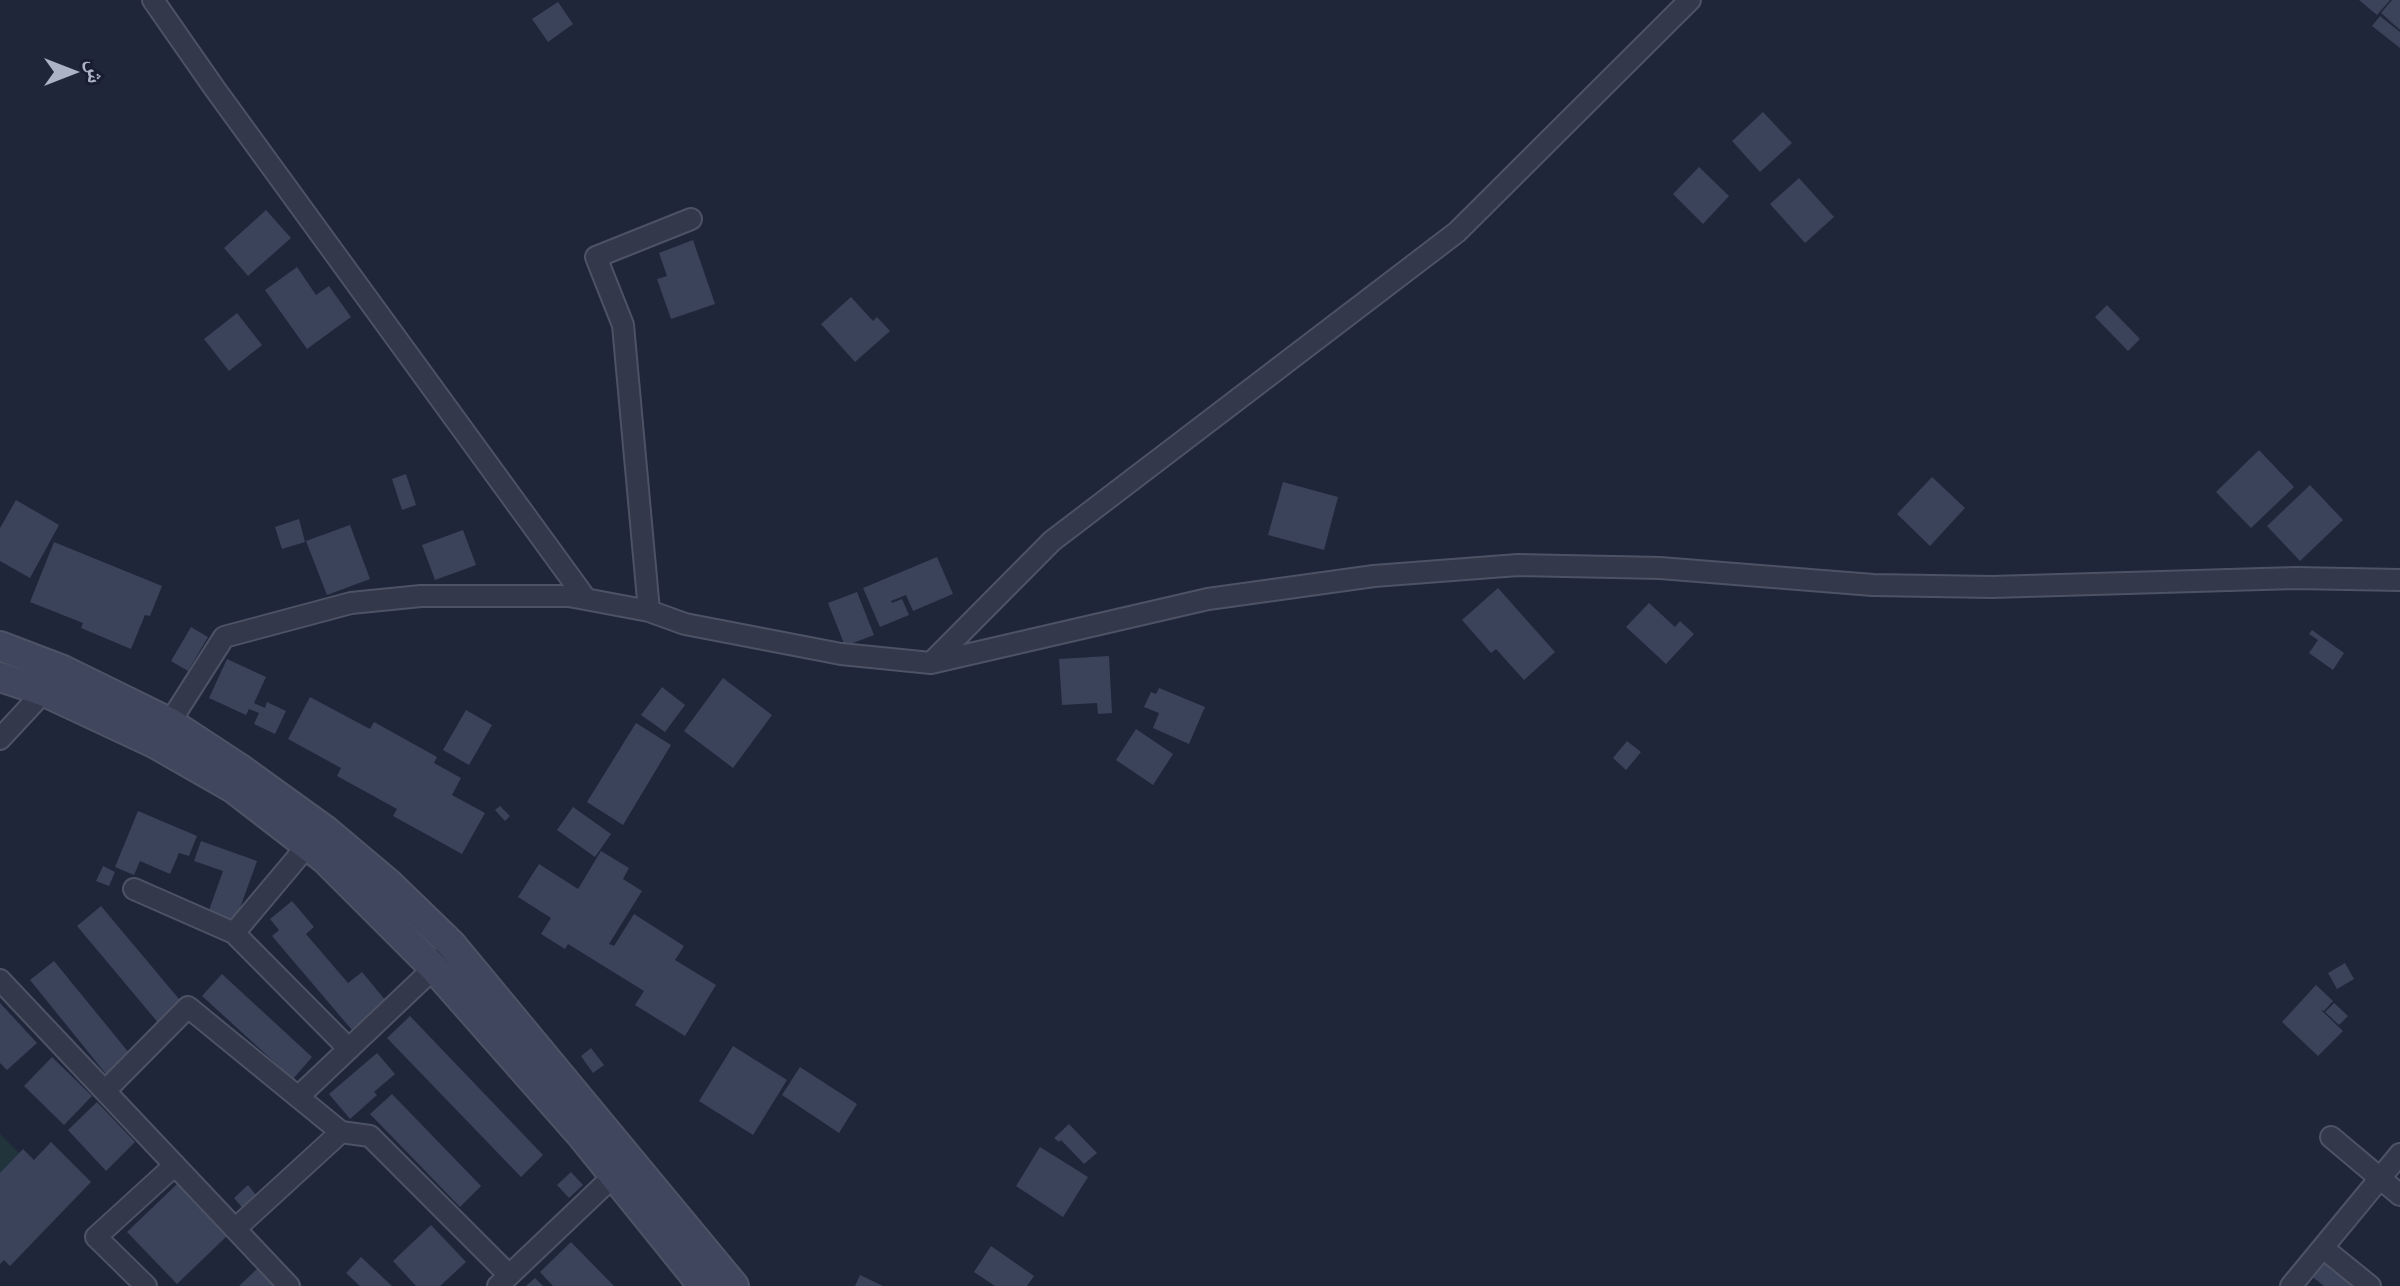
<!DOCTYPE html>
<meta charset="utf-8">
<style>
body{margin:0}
#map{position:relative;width:2400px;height:1286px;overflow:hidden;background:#1f263a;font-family:"PT Sans","Noto Naskh Arabic",sans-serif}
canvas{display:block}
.north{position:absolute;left:32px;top:32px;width:80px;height:80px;-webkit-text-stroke:6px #181e2f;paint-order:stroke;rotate:90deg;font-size:22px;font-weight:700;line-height:32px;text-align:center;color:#adb3c7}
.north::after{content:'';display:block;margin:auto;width:28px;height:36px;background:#adb3c7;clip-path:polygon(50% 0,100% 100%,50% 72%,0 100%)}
</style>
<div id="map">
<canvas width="2400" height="1286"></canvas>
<div class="north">ش</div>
</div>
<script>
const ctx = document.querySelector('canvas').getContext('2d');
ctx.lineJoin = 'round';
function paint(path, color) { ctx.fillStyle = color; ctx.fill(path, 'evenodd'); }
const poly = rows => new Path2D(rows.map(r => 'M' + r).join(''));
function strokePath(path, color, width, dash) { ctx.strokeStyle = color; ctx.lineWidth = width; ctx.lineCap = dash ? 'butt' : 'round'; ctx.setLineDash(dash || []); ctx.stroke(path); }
paint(poly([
 [0,1134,36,1170,0,1207]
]), '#21343b');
paint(poly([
 [2359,0,2390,0,2377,15],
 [2392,0,2400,0,2400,30,2381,13],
 [558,2,573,24,548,42,532,19],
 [2380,16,2400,32,2400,48,2372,26],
 [1763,112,1792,143,1760,172,1732,141],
 [1699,167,1729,196,1703,224,1673,194],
 [1799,178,1834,217,1805,243,1770,204],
 [266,210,291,238,248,276,224,248],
 [693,240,715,304,671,319,657,279,667,276,659,253],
 [297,267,316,295,329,286,351,317,307,349,265,290],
 [851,297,873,321,877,317,890,331,855,362,821,324],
 [2107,305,2140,339,2128,351,2095,317],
 [237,313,262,345,229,371,204,339],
 [2259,450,2294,487,2251,528,2216,492],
 [406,474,416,505,402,510,392,479],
 [1932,477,1965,508,1930,546,1897,514],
 [1283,482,1338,497,1324,550,1268,535],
 [2310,485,2343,520,2300,561,2267,526],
 [16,500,59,525,30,578,0,561,0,528],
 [299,519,305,542,282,549,275,527],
 [350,525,370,579,327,595,306,541],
 [463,530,476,565,435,580,422,545],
 [54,542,162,586,150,616,145,615,131,649,81,628,83,623,30,602],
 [937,557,953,594,913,611,906,595,891,601,892,603,902,599,909,615,880,627,863,588],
 [1498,588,1555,652,1524,680,1496,649,1491,653,1462,620],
 [857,592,874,635,845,646,828,603],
 [1649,603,1675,627,1680,621,1694,634,1666,664,1626,627],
 [191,627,208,637,188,671,171,661],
 [2312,630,2344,653,2333,670,2309,653,2318,640,2309,634],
 [1109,656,1112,713,1098,714,1097,703,1062,705,1059,659],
 [227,659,266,677,254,703,265,708,267,702,286,711,275,734,254,724,259,713,249,709,246,715,209,698],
 [723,678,772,715,733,768,684,731],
 [662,687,685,705,665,732,641,715],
 [1159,688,1205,707,1189,744,1153,728,1159,713,1144,707,1151,692,1156,694],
 [310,697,370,729,374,722,437,757,434,763,461,778,452,795,485,813,462,854,393,816,397,809,337,776,341,768,288,739],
 [466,710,492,725,469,765,443,750],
 [636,723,671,745,623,825,587,802],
 [1136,729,1173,754,1153,785,1116,760],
 [1627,741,1641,752,1626,770,1613,758],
 [500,806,510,816,505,821,495,810],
 [573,807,611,834,595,857,557,830],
 [138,811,197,836,189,856,179,853,170,874,140,861,134,875,115,867],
 [201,841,257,861,235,922,208,913,223,871,194,861],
 [601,851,629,868,623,879,642,891,609,944,614,946,634,914,684,946,675,960,716,985,685,1036,635,1005,644,991,568,944,565,949,541,934,551,918,518,897,539,864,578,889],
 [103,866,115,872,109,886,96,881],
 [292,901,314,927,306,934,348,983,362,972,386,1001,352,1030,272,936,279,930,270,919],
 [101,906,184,1005,160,1025,77,926],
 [54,961,130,1054,106,1074,30,980],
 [2345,963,2354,979,2337,989,2328,973],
 [222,974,312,1057,293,1079,202,996],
 [2316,985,2333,1001,2324,1011,2321,1010,2343,1031,2318,1056,2282,1022],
 [0,1003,37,1043,7,1070,0,1063],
 [2334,1003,2348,1016,2339,1025,2325,1012],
 [410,1016,543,1155,521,1177,387,1038],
 [733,1046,787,1080,753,1135,699,1101],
 [591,1048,604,1065,593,1073,581,1056],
 [377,1053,395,1074,374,1092,377,1095,350,1119,329,1094],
 [52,1057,92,1096,64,1125,24,1086],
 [800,1067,857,1104,839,1133,782,1095],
 [392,1094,481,1186,460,1207,370,1114],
 [97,1102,135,1142,106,1171,68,1130],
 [1069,1124,1097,1153,1084,1164,1061,1140,1059,1142,1054,1138],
 [51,1142,91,1182,10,1266,4,1260,0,1264,0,1173,23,1149,34,1160],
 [1040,1147,1088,1177,1063,1217,1016,1186],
 [571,1172,583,1185,569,1198,557,1185],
 [177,1184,227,1236,177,1284,127,1232],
 [248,1185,260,1200,246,1212,234,1198],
 [431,1225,466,1262,440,1286,416,1286,393,1261],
 [571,1242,614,1286,553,1286,540,1272],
 [991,1246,1034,1276,1027,1286,995,1286,974,1272],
 [2326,1254,2368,1286,2324,1286,2310,1275],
 [361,1257,392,1286,360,1286,346,1273],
 [258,1268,275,1286,239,1286],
 [860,1275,883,1286,855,1286],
 [535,1278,543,1286,526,1286]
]), '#3b435b');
const street = poly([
 [153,0,215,89,586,599],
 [649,611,623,325,596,257,691,219],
 [931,663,1052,541,1457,232,1690,0],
 [163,733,224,637,351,603,421,596,569,596,649,611,685,624,841,654,931,663,1208,599,1374,576,1518,565,1660,568,1873,585,1992,587,2296,578,2400,580],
 [0,739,52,683],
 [134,889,234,933,349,1049],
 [234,933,307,846],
 [0,980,289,1286],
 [105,1091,188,1007,341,1132],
 [298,1097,434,968,442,957],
 [2331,1137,2400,1195],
 [235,1229,341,1132,370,1136,509,1275],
 [2323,1248,2370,1286],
 [146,1286,96,1237,175,1165],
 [498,1286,622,1168],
 [2291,1286,2400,1154]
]);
const secondary = poly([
 [0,646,63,670,169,722,239,768,325,830,389,884,451,944,734,1286],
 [0,677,45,692,156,744,233,788,325,859,434,968,582,1136,703,1286]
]);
strokePath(street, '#4d5365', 24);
strokePath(secondary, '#4d5365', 32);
strokePath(street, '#33384a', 20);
strokePath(secondary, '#40465e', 28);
</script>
